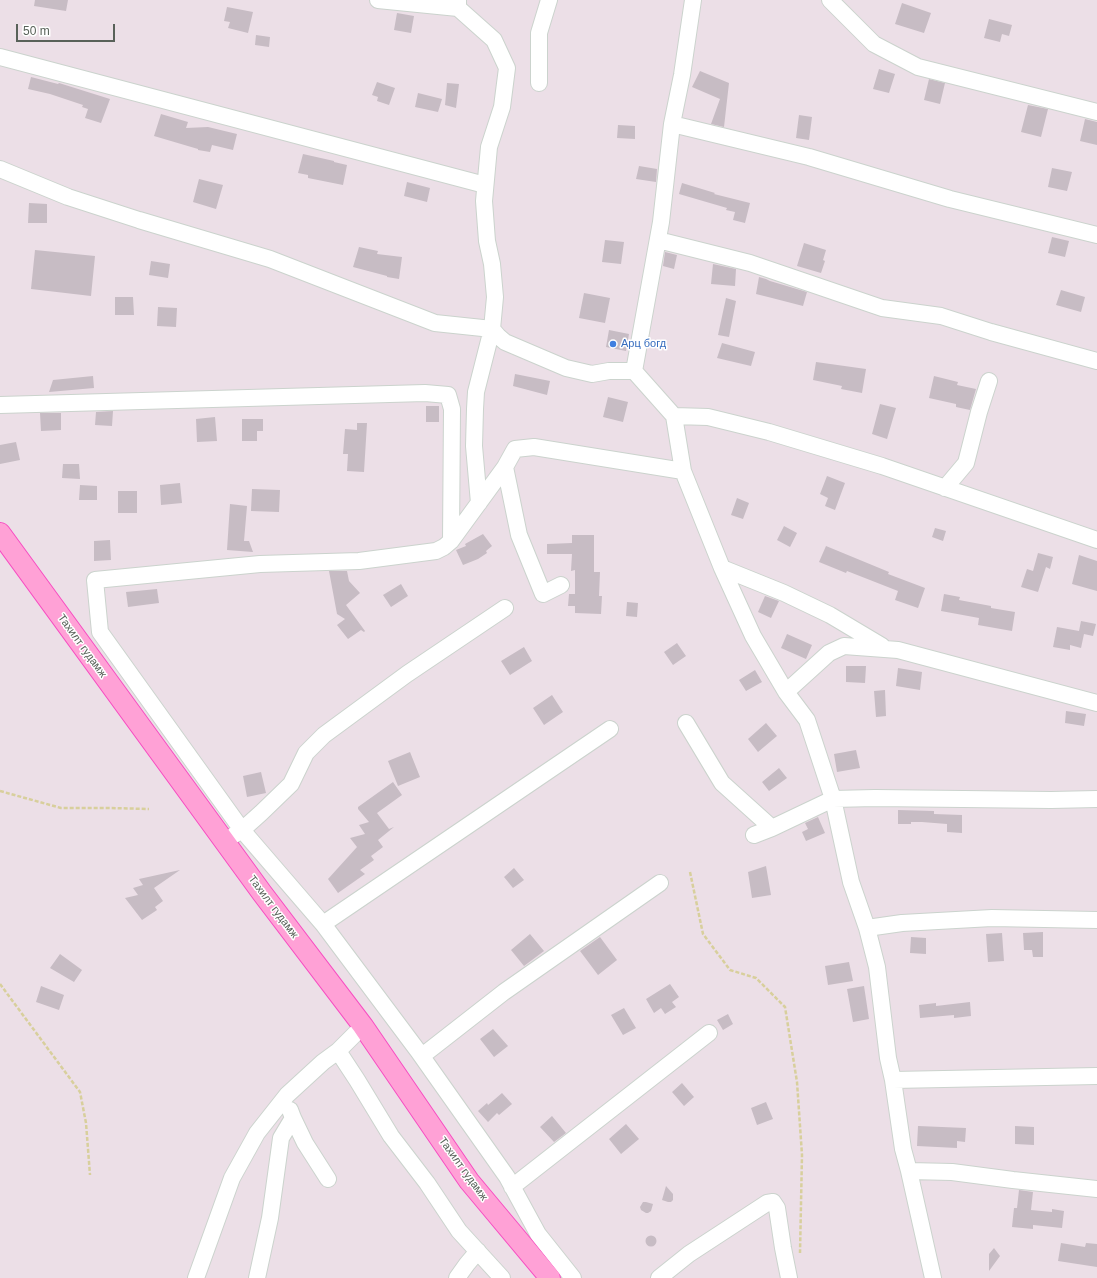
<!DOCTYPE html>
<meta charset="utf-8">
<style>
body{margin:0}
#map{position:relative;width:1097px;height:1278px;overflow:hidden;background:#ecdfe7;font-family:Helvetica,sans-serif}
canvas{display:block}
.scale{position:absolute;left:16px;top:24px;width:99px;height:18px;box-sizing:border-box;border:2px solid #586159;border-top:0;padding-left:5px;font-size:12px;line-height:14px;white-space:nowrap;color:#586159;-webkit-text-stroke:3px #fff;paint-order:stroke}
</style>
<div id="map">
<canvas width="1097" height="1278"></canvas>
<div class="scale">50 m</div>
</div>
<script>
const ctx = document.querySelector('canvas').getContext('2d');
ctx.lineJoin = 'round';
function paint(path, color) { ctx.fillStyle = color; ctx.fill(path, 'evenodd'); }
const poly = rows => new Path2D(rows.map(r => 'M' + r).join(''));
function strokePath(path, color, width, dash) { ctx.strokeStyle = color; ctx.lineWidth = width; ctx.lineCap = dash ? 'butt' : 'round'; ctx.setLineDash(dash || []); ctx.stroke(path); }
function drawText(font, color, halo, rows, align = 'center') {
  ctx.font = font + ' Helvetica,sans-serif'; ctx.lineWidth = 3; ctx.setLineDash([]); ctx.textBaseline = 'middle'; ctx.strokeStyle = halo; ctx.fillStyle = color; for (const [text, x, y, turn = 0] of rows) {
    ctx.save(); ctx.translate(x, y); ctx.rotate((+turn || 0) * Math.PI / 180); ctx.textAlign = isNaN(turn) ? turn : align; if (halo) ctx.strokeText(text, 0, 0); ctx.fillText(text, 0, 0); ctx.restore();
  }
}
paint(poly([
 [35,0,68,0,66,11,34,6],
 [902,3,931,13,924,33,895,24],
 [227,7,253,12,248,33,228,28,230,22,224,21],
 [397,13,414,16,411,33,394,30],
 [989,19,1012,25,1009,36,1002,34,1000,42,984,38],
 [256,35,270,37,269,47,255,45],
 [879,69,895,74,889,93,873,89],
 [700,71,729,83,724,127,711,124,720,99,692,87],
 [31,77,58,84,59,83,110,99,101,123,85,118,88,109,82,107,83,105,50,94,28,89],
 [929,79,945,83,940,104,924,100],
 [377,82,395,88,389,105,377,101,378,97,372,95],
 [447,83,459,84,456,108,445,105],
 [418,93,442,99,438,112,415,107],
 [1028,105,1048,109,1041,137,1021,132],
 [161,114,188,122,186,128,208,127,237,134,233,150,212,145,210,152,198,150,198,149,154,136],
 [799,115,812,117,809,140,796,138],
 [1085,119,1097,122,1097,145,1080,141],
 [618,125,635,126,635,139,617,138],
 [303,154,334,161,334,162,347,165,343,185,308,178,308,175,298,173],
 [639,166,657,169,656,182,636,179],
 [1052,168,1072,172,1067,191,1048,187],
 [199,179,223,185,216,209,193,202],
 [407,182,430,188,427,202,404,196],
 [682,183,715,193,714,194,750,203,745,223,733,220,735,212,726,210,727,208,679,194],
 [29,203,47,204,47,223,28,223],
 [1052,237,1069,241,1065,257,1048,253],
 [605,240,624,242,621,264,602,262],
 [804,243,826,250,823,260,825,261,821,273,797,266],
 [359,247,378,251,377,254,402,257,399,279,387,277,387,276,353,267],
 [35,250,95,256,91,296,31,289],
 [665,252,677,255,674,269,663,266],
 [151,261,170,264,168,278,149,275],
 [713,264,736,269,735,286,711,284],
 [759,277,766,279,770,281,807,292,803,306,772,298,756,294],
 [1061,290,1085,297,1081,312,1056,305],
 [584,293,610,298,605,323,579,318],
 [115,297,133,297,134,315,115,315],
 [726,298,736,301,729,337,718,335],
 [158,307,177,308,176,327,157,326],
 [609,330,629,334,626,351,606,347],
 [722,343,755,352,751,366,717,358],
 [816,362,866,369,862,393,841,389,842,386,813,380],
 [515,374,550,381,547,395,513,386],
 [93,376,94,388,49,392,53,380],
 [934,376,958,382,957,385,976,389,970,410,956,407,956,404,929,398],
 [608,397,628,402,623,422,603,417],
 [880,404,896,408,887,439,872,434],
 [426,406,439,406,439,422,426,422],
 [113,411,112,426,95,425,96,412],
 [40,413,61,413,61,430,41,431],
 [215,417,217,441,197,442,196,419],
 [242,419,263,419,263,431,257,431,257,441,242,441],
 [357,423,367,423,364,472,347,471,348,454,343,454,345,429,357,430],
 [16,442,20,460,0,464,0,445],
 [63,464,79,464,80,479,62,478],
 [827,476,845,483,835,510,825,506,828,498,820,494],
 [180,483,182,503,161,505,160,485],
 [80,485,97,486,97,500,79,500],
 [252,489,280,490,279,512,251,511],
 [118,491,137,491,137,513,118,513],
 [737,498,749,503,743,519,731,515],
 [230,504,247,506,244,541,249,541,253,552,227,550],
 [784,526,797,533,790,547,777,540],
 [935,528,946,531,943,541,932,537],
 [483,534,492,546,486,551,487,553,478,559,463,565,456,550,466,546,465,544],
 [572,535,594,535,594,572,600,572,599,596,602,596,601,614,575,613,575,606,568,606,569,594,575,594,575,570,571,571,572,554,547,554,547,544,572,543],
 [110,540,111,560,94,561,94,541],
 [826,546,889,572,888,574,925,588,918,608,895,600,898,591,847,571,846,573,819,562],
 [1038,553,1053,557,1050,569,1046,567,1038,592,1021,587,1027,569,1033,571],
 [1079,555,1097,561,1097,591,1072,584],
 [329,571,347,571,349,581,360,593,346,605,365,631,364,632,361,630,348,639,337,625,345,619,337,614],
 [401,584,408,596,391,607,383,595],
 [157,589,159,603,128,607,126,592],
 [944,594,960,597,959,600,991,606,991,608,1015,612,1012,631,978,625,979,618,941,611],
 [765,596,779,601,771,618,758,612],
 [627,602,638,603,637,617,626,616],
 [1081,621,1096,624,1093,636,1084,634,1081,648,1070,645,1070,650,1053,647,1057,627,1079,631],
 [787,634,812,645,806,659,781,648],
 [677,643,686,656,673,665,664,652],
 [524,647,532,661,510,675,501,661],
 [846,666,866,666,865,683,846,682],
 [898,668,922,672,920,690,896,686],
 [755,670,762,682,746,691,739,680],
 [885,690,886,716,876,717,874,691],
 [552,695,563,712,544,725,533,708],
 [1066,711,1086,714,1084,726,1065,723],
 [766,723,777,736,758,752,748,739],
 [856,750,860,768,837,772,834,754],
 [410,752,420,777,398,786,388,761],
 [779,768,787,778,769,791,762,782],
 [261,772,266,793,247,797,243,776],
 [393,782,402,795,377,813,389,829,394,827,378,840,383,847,371,856,374,860,360,870,365,874,338,893,328,879,357,847,350,838,365,834,359,825,369,822,358,809,358,807],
 [898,810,934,811,934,814,962,815,962,833,947,832,947,824,922,822,911,822,911,824,898,824],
 [818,817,825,833,806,841,802,832,808,829,805,823],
 [766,866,771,895,752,898,748,872],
 [514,868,524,880,513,888,504,877],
 [180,870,154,888,163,901,155,907,157,910,142,920,125,898,138,895,133,888,143,885,139,879],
 [1043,932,1043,957,1033,957,1032,950,1024,950,1023,933],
 [1002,933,1004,961,988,962,986,934],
 [530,934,544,951,524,966,511,950],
 [600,937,617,960,598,975,580,951],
 [911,937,926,938,926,954,910,953],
 [60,954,82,970,74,982,50,968],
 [849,962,853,981,828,985,825,966],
 [670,984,679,997,672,1002,676,1007,665,1014,661,1008,654,1013,646,999],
 [41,986,64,995,59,1010,36,1002],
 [864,986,869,1019,853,1022,847,989],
 [970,1002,971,1016,954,1018,954,1015,920,1018,919,1005,936,1003,936,1006],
 [624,1008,636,1028,623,1035,611,1015],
 [728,1014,733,1024,723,1030,717,1020],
 [493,1029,508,1046,494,1057,480,1039],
 [682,1083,694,1097,684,1106,672,1092],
 [502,1093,512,1104,499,1115,497,1113,488,1122,478,1111,487,1103,488,1105],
 [766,1102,773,1119,757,1125,751,1108],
 [552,1116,566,1133,554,1142,540,1127],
 [626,1124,639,1139,621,1154,609,1139],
 [918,1126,966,1128,965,1142,957,1141,957,1148,917,1146],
 [1015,1126,1034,1127,1034,1145,1015,1144],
 [666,1186,673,1194,673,1200,671,1202,668,1202,662,1200],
 [1019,1190,1033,1192,1031,1210,1052,1212,1052,1209,1064,1211,1062,1228,1033,1225,1033,1229,1012,1227,1014,1208,1017,1208],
 [643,1202,646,1202,653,1204,651,1211,648,1213,646,1213,641,1210,640,1207],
 '645.5 1241a5.5 5.5 0 1 1 11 0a5.5 5.5 0 1 1-11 0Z',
 [1061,1243,1085,1247,1086,1243,1097,1244,1097,1267,1058,1261],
 [994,1248,1000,1256,989,1271,989,1254]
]), '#c7bcc4');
const minor = poly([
 [378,0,458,8,458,0],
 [693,0,682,75,672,124,661,222,634,371,674,416,683,471,722,568,753,636,786,692,807,720,833,799,851,882,867,928,877,967,888,1058,893,1080,903,1149,909,1171,933,1278],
 [830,0,874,44,918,67,1097,112],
 [458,8,494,40,507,68,502,107,489,147,484,201,487,241,492,264,495,297,492,329,476,392,475,409,474,446,479,503],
 [0,57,485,185],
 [539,83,539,33,549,0],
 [672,124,809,157,950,199,1097,235],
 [0,169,68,197,139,220,270,259,435,323,492,329,498,336,505,342,566,368,592,374,609,371,634,371],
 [658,240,750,263,882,308,941,316,991,332,1097,361],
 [0,405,425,393,448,395,452,409,451,541],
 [674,416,708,417,769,432,882,466,1097,540],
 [505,467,519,535,543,594,561,585],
 [945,488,966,463,979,412,989,381],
 [722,568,784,593,830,615,882,646],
 [786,692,829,653,844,646,898,650,1097,703],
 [686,723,722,783,772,828,833,799,875,798,1051,800,1097,799],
 [610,729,323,924,242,830,100,632,95,580,260,564,359,561,436,551,444,547,451,541,505,467,515,449,534,447,683,471],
 [234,835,242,830,261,813,291,784,306,753,324,735,407,674,505,608],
 [754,835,772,828],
 [323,924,418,1051,507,1177,538,1234,573,1278],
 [867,928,902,923,992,918,1097,920],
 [338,1051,357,1080,391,1136,427,1183,459,1231,502,1278],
 [422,1056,504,992,660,883],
 [893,1080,1097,1076],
 [290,1110,293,1118,305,1143,328,1179],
 [909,1171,952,1172,1013,1180,1097,1189],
 [512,1187,709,1033],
 [196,1278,232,1178,257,1133,287,1095,323,1062,338,1051,363,1026],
 [257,1278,270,1218,281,1138,293,1118],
 [457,1278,467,1264,478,1251],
 [659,1278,689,1254,767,1203,773,1202,777,1208,783,1248,789,1278]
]);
const major = poly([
 [0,533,262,893,363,1026,469,1181,550,1278]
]);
strokePath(minor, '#cbd3cd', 18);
strokePath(major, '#f74dc2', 22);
strokePath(poly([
 [0,791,61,808,109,808,149,809],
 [690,872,703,934,730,970,756,978,785,1007,797,1082,802,1155,800,1253],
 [0,984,80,1092,86,1123,90,1175]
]), '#d8cf9c', 2.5, [4, 2]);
strokePath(minor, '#fff', 16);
strokePath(major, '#ffa1d6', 20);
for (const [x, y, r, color] of [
 [613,344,4,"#3f7fe0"]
]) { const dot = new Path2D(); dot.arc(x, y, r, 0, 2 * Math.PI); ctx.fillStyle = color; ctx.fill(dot); strokePath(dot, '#fff', 1.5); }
drawText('11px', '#366cbe', '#fff', [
 ["Арц богд",621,344]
], 'left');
drawText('11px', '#586159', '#fff', [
 ["Тахилт гудамж",82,646,54],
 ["Тахилт гудамж",273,907,53],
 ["Тахилт гудамж",463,1169,54]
]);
</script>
